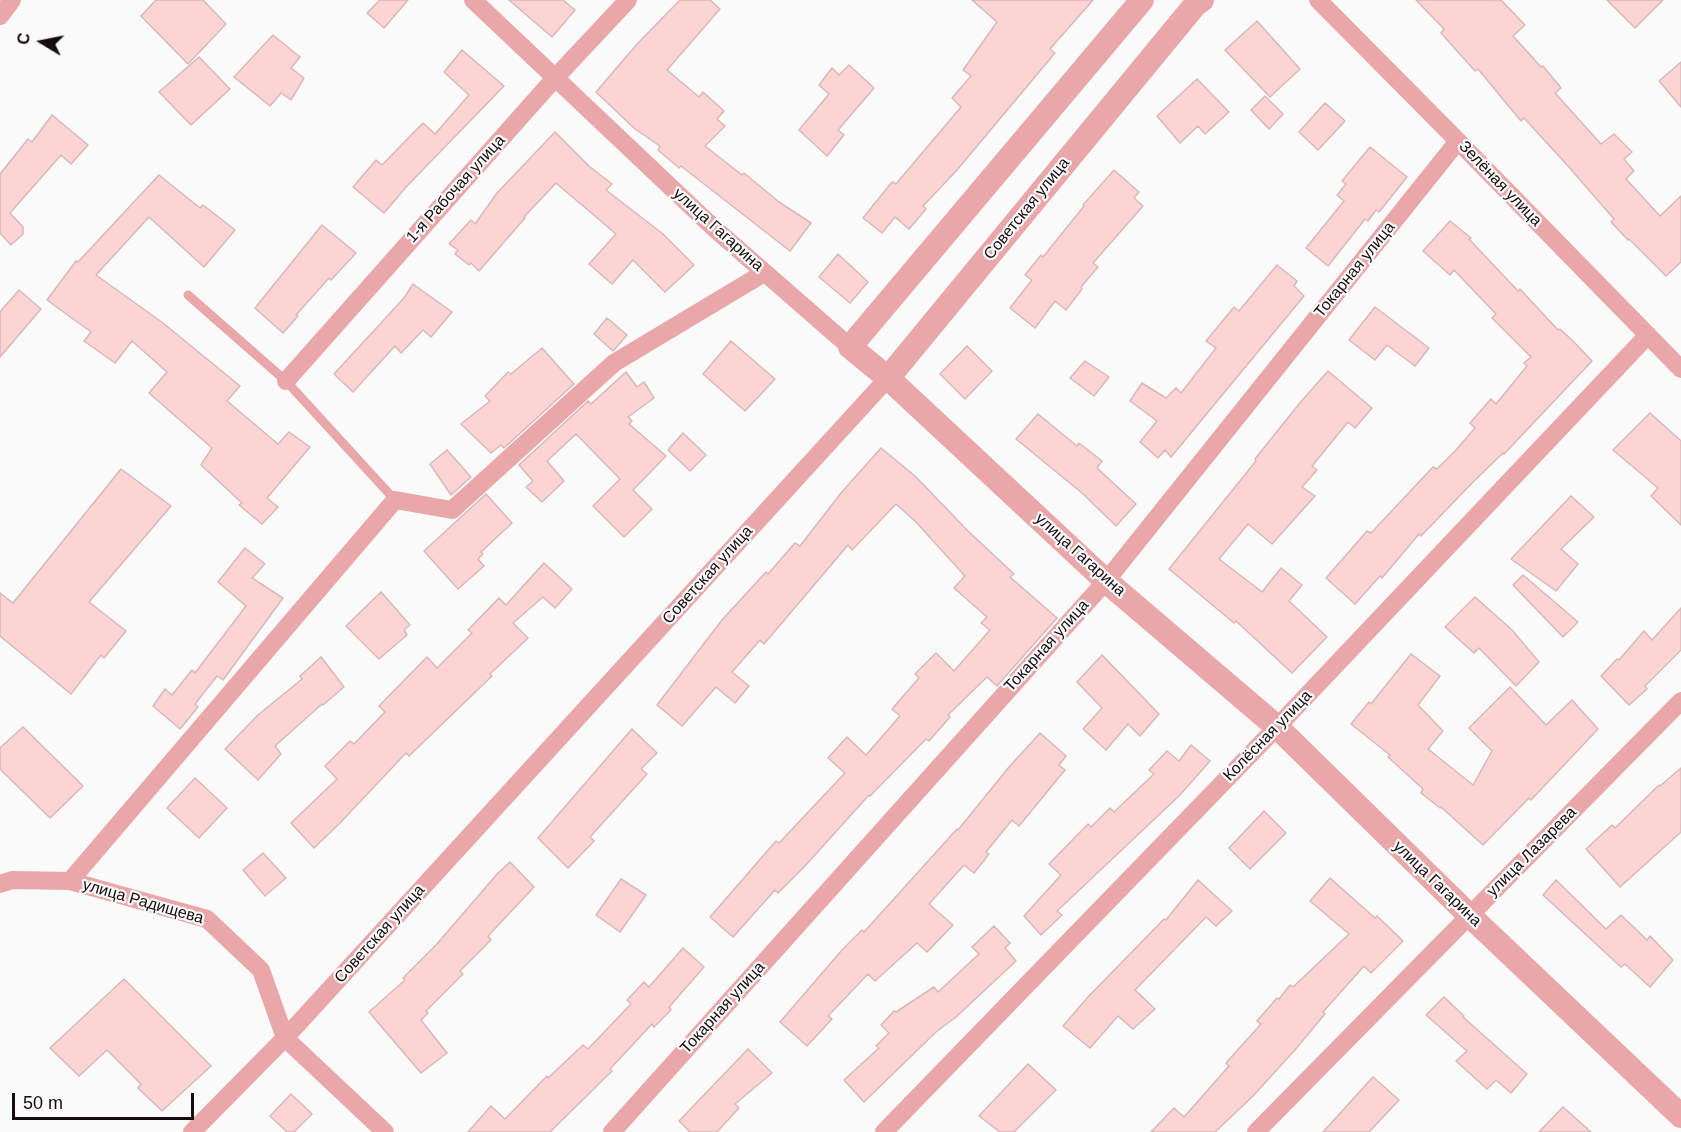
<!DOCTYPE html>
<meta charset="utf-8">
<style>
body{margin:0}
#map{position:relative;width:1681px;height:1132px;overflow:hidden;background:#fafafa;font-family:Helvetica,sans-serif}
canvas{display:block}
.north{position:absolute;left:12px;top:12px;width:60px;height:60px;-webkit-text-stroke:4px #fafafa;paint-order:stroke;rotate:280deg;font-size:16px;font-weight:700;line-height:24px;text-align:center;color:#170c0d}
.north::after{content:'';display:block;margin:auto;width:21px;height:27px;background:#170c0d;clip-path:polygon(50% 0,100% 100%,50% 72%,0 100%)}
.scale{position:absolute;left:12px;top:1093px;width:182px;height:27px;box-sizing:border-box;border:3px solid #170c0d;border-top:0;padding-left:8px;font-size:18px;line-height:21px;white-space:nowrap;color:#170c0d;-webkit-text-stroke:4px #fafafa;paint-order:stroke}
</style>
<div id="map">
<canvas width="1681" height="1132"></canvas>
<div class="north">С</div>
<div class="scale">50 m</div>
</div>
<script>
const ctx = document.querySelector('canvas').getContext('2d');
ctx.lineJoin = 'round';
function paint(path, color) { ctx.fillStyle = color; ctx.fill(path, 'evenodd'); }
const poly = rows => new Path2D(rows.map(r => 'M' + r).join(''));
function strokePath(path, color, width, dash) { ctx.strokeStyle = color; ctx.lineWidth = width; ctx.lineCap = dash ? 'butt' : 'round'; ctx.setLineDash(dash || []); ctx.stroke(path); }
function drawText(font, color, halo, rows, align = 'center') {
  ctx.font = font + ' Helvetica,sans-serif'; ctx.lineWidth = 4.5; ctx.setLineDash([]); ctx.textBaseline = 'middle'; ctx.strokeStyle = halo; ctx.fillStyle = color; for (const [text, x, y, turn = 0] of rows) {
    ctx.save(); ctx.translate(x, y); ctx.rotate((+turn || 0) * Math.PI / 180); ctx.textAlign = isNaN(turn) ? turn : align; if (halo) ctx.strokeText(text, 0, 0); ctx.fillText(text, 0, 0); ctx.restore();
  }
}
const building = poly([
 [156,0,203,0,226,24,188,64,141,16,156,0],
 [380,0,408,0,384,28,367,13,380,0],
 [509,0,563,0,575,10,552,37,509,0],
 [680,0,710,0,720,9,667,70,699,97,703,92,724,111,717,119,725,126,705,146,742,175,744,173,779,202,811,223,790,251,681,166,679,168,658,150,660,146,635,129,596,92,638,43,680,0],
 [972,0,1093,0,1050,49,1055,53,957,170,923,206,926,209,909,229,895,217,882,233,863,218,892,182,896,184,961,107,952,98,971,76,963,70,997,22,972,0],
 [1416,0,1501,0,1525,25,1513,36,1541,67,1543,66,1561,88,1555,93,1601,144,1614,134,1632,152,1624,159,1634,171,1626,179,1660,216,1681,196,1681,262,1666,276,1629,239,1628,240,1611,222,1614,219,1568,166,1524,118,1521,121,1478,69,1475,71,1441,33,1444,29,1416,0],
 [1607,0,1663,0,1635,28,1607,0],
 [1257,21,1300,69,1270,97,1225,50,1257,21],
 [273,35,300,57,291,68,304,78,291,100,281,93,270,106,234,77,273,35],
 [462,50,504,86,407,186,384,213,353,187,376,160,382,165,423,123,435,134,469,95,444,72,462,50],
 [199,57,230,89,191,125,159,92,199,57],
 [1681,62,1681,107,1659,81,1681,62],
 [849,65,874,88,838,130,844,135,827,156,799,130,829,94,819,85,832,68,839,75,849,65],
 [1197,79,1229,112,1205,134,1198,126,1180,143,1157,116,1197,79],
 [1265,96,1283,114,1269,129,1251,110,1265,96],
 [1325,103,1345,121,1318,150,1299,132,1325,103],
 [52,115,88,145,71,164,61,155,10,213,23,227,23,234,11,245,0,233,0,174,28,139,32,142,52,115],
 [555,132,590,167,612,184,606,190,663,234,694,265,665,292,633,260,612,284,589,264,616,234,556,183,524,217,525,218,479,271,471,263,469,265,455,254,458,250,449,244,471,220,475,224,497,193,555,132],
 [1370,147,1407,177,1379,212,1376,210,1368,221,1365,219,1328,266,1306,248,1344,201,1337,195,1346,184,1342,181,1370,147],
 [1114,170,1139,192,1134,198,1143,206,1093,263,1098,267,1081,287,1082,289,1066,310,1055,301,1035,328,1010,308,1032,280,1025,275,1041,255,1043,257,1084,206,1083,205,1114,170],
 [159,175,200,208,203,205,235,230,204,267,149,217,96,275,163,323,240,386,227,401,278,444,289,432,310,447,267,498,278,507,262,524,239,505,242,503,201,465,212,448,149,393,167,372,132,341,115,363,84,341,91,332,47,300,76,261,78,262,159,175],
 [1450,221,1471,238,1469,239,1518,291,1520,289,1558,330,1560,329,1573,341,1592,361,1504,454,1503,453,1472,483,1421,536,1419,534,1382,578,1380,576,1355,604,1326,578,1367,531,1371,533,1433,467,1437,469,1456,450,1475,428,1470,423,1491,399,1496,404,1527,366,1524,363,1531,357,1492,318,1496,314,1454,270,1450,275,1423,251,1450,221],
 [322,225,356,253,331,280,329,278,296,315,298,316,283,333,255,308,322,225],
 [838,254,868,282,850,303,819,277,838,254],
 [1277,265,1297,281,1294,286,1304,296,1171,457,1165,450,1158,458,1140,442,1157,421,1130,401,1142,383,1166,398,1176,388,1181,393,1216,348,1206,341,1234,307,1239,311,1277,265],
 [413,284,452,312,431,337,423,330,401,353,395,346,353,392,334,374,404,298,413,284],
 [19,290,41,309,0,357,0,312,19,290],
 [1375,307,1429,348,1415,366,1387,345,1375,360,1349,340,1375,307],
 [607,318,627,335,613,351,594,334,607,318],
 [731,341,775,379,745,411,703,374,731,341],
 [967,346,992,371,965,399,940,374,967,346],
 [542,348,574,384,504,448,501,445,491,453,461,424,490,401,485,396,508,372,511,374,542,348],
 [1085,361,1109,377,1094,396,1070,378,1085,361],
 [1328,371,1372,408,1355,428,1348,422,1312,466,1317,470,1302,487,1315,496,1272,544,1248,524,1219,559,1262,592,1281,568,1302,585,1289,601,1327,637,1292,673,1236,621,1234,623,1169,569,1256,461,1255,459,1299,404,1328,371],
 [626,372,637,387,644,382,654,398,628,417,632,421,629,424,666,456,633,490,652,509,624,537,593,506,620,479,576,434,547,461,564,481,542,502,526,487,533,481,519,465,588,401,591,404,626,372],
 [1650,413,1681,441,1681,525,1651,496,1658,488,1613,450,1650,413],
 [1038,414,1077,446,1079,443,1102,461,1097,468,1136,504,1116,526,1082,493,1016,439,1038,414],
 [683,433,706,455,690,471,668,450,683,433],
 [881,448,915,476,968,531,1014,574,1010,577,1057,618,997,686,987,677,948,715,950,717,929,741,926,739,870,796,869,795,805,866,778,893,775,890,733,937,710,917,776,841,779,843,845,773,828,758,847,737,866,755,900,716,892,709,919,678,915,674,936,653,954,671,990,630,981,623,987,617,954,588,965,576,915,521,896,504,852,550,848,545,764,644,760,640,732,672,749,686,735,703,716,687,682,726,657,705,722,620,766,572,768,574,795,543,800,546,841,493,881,448],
 [447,450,471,477,451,495,430,464,447,450],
 [121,469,171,506,89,602,126,631,104,658,101,655,71,694,0,636,0,593,13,603,121,469],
 [486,494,512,523,481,552,483,554,478,559,484,566,458,589,424,551,486,494],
 [1571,496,1594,517,1561,549,1578,564,1556,591,1511,559,1571,496],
 [245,548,265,564,252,578,283,598,223,680,217,676,195,704,198,707,180,729,153,706,165,689,172,695,192,670,195,673,246,606,218,582,245,548],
 [544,563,572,589,555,608,543,597,513,623,528,638,490,674,492,676,409,756,406,753,340,823,314,848,291,823,337,779,325,766,350,741,354,744,385,712,379,706,427,657,437,668,472,633,468,630,499,598,506,605,544,563],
 [1523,575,1578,622,1563,637,1513,585,1523,575],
 [381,592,410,625,404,630,407,635,379,659,346,626,381,592],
 [1475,597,1512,630,1539,662,1516,686,1479,648,1474,653,1445,627,1475,597],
 [1681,608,1681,650,1645,686,1647,689,1629,705,1601,676,1617,659,1619,660,1644,631,1652,640,1681,608],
 [1411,654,1440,676,1418,705,1443,731,1428,749,1473,785,1492,751,1469,728,1510,687,1546,725,1572,700,1598,729,1531,800,1529,798,1483,845,1441,807,1440,808,1421,793,1423,789,1388,757,1390,755,1351,724,1369,702,1371,704,1411,654],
 [1102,655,1159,714,1140,736,1128,724,1106,750,1083,729,1102,708,1077,682,1102,655],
 [321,657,344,687,323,705,322,704,275,746,281,754,258,780,225,749,258,715,302,679,300,676,321,657],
 [23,727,83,786,50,818,0,769,0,748,23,727],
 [632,729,657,753,641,769,647,774,590,837,594,841,568,868,538,838,632,729],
 [1040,733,1066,756,1059,765,1065,770,1019,826,1012,820,986,852,989,854,974,873,964,865,929,904,953,925,927,952,917,943,875,981,868,974,828,1016,832,1019,807,1046,780,1022,842,950,862,930,864,932,957,829,958,830,1009,767,1040,733],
 [1191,745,1210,761,1179,796,1057,911,1062,915,1041,935,1024,916,1061,875,1049,864,1088,824,1091,827,1110,808,1114,812,1154,774,1149,770,1167,751,1179,761,1191,745],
 [1681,768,1681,832,1620,887,1586,849,1612,825,1615,828,1659,785,1660,786,1681,768],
 [195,778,227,808,199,838,167,808,195,778],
 [1264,811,1286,833,1250,869,1229,848,1264,811],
 [263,853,286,878,265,896,243,870,263,853],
 [510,862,534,887,488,936,491,940,460,971,463,974,426,1011,428,1013,421,1020,447,1053,421,1073,369,1012,405,980,403,978,436,945,498,873,510,862],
 [1330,878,1375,918,1377,916,1403,941,1371,973,1364,966,1323,1012,1325,1014,1294,1051,1253,1096,1215,1132,1151,1132,1174,1108,1184,1117,1229,1066,1226,1063,1261,1024,1257,1021,1277,998,1279,999,1290,985,1293,987,1349,934,1310,901,1330,878],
 [621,879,646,895,620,932,596,915,621,879],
 [1198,880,1232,911,1216,926,1206,917,1135,990,1155,1009,1133,1029,1118,1016,1090,1048,1063,1026,1088,997,1164,919,1166,920,1198,880],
 [1556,880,1606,929,1621,915,1647,940,1650,936,1673,960,1650,987,1625,964,1621,967,1543,895,1556,880],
 [994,926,1010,943,1005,948,1016,961,956,1017,936,1032,864,1102,844,1080,879,1048,876,1046,889,1033,881,1025,894,1011,896,1012,934,987,938,992,979,954,972,947,994,926],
 [683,948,704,967,669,1007,671,1010,654,1027,652,1024,610,1069,612,1071,550,1132,468,1132,491,1106,505,1119,547,1076,548,1078,583,1045,588,1049,631,1004,627,1000,644,982,649,987,683,948],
 [124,979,211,1066,162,1111,138,1088,141,1084,107,1050,79,1076,50,1048,124,979],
 [1444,997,1464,1016,1463,1017,1527,1074,1511,1093,1496,1080,1487,1089,1456,1061,1467,1051,1426,1015,1444,997],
 [748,1049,772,1073,735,1104,739,1108,717,1132,690,1132,679,1121,748,1049],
 [1028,1064,1056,1090,1014,1132,1000,1132,979,1116,1028,1064],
 [1373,1077,1399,1100,1369,1132,1323,1132,1373,1077],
 [291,1094,312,1114,294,1132,287,1132,270,1116,291,1094],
 [1563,1107,1591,1132,1539,1132,1563,1107]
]);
paint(building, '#fcd4d4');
strokePath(building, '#d9b8b8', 1.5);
strokePath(poly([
 [188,295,286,381,395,500]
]), '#e9a7a9', 9);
strokePath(poly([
 [473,0,715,229,850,347],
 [1318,0,1458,141,1681,369],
 [0,16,12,0],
 [286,381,555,78,628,0],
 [70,881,395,500,452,510,614,363,764,273],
 [0,884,12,880,70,881,207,919,261,970,285,1038,385,1132],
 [192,1132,285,1038,888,378],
 [612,1132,1106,581,1458,141],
 [884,1132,1277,727,1648,335],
 [1256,1132,1681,701]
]), '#e9a7a9', 18);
strokePath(poly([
 [1142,0,850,347,888,378,1106,581,1277,727,1469,915,1681,1116],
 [888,378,1195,5,1202,0]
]), '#e9a7a9', 24);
drawText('16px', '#170c0d', '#fafafa', [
 ["Зелёная улица",1500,184,46],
 ["1-я Рабочая улица",456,189,-48],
 ["Советская улица",1027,209,-51],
 ["улица Гагарина",718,230,42],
 ["Токарная улица",1355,270,-51],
 ["улица Гагарина",1080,555,42],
 ["Советская улица",708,575,-48],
 ["Токарная улица",1047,646,-48],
 ["Колёсная улица",1268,736,-46],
 ["улица Лазарева",1532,852,-45],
 ["улица Гагарина",1437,884,44],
 ["улица Радищева",143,902,16],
 ["Советская улица",380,934,-48],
 ["Токарная улица",723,1008,-48]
]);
</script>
